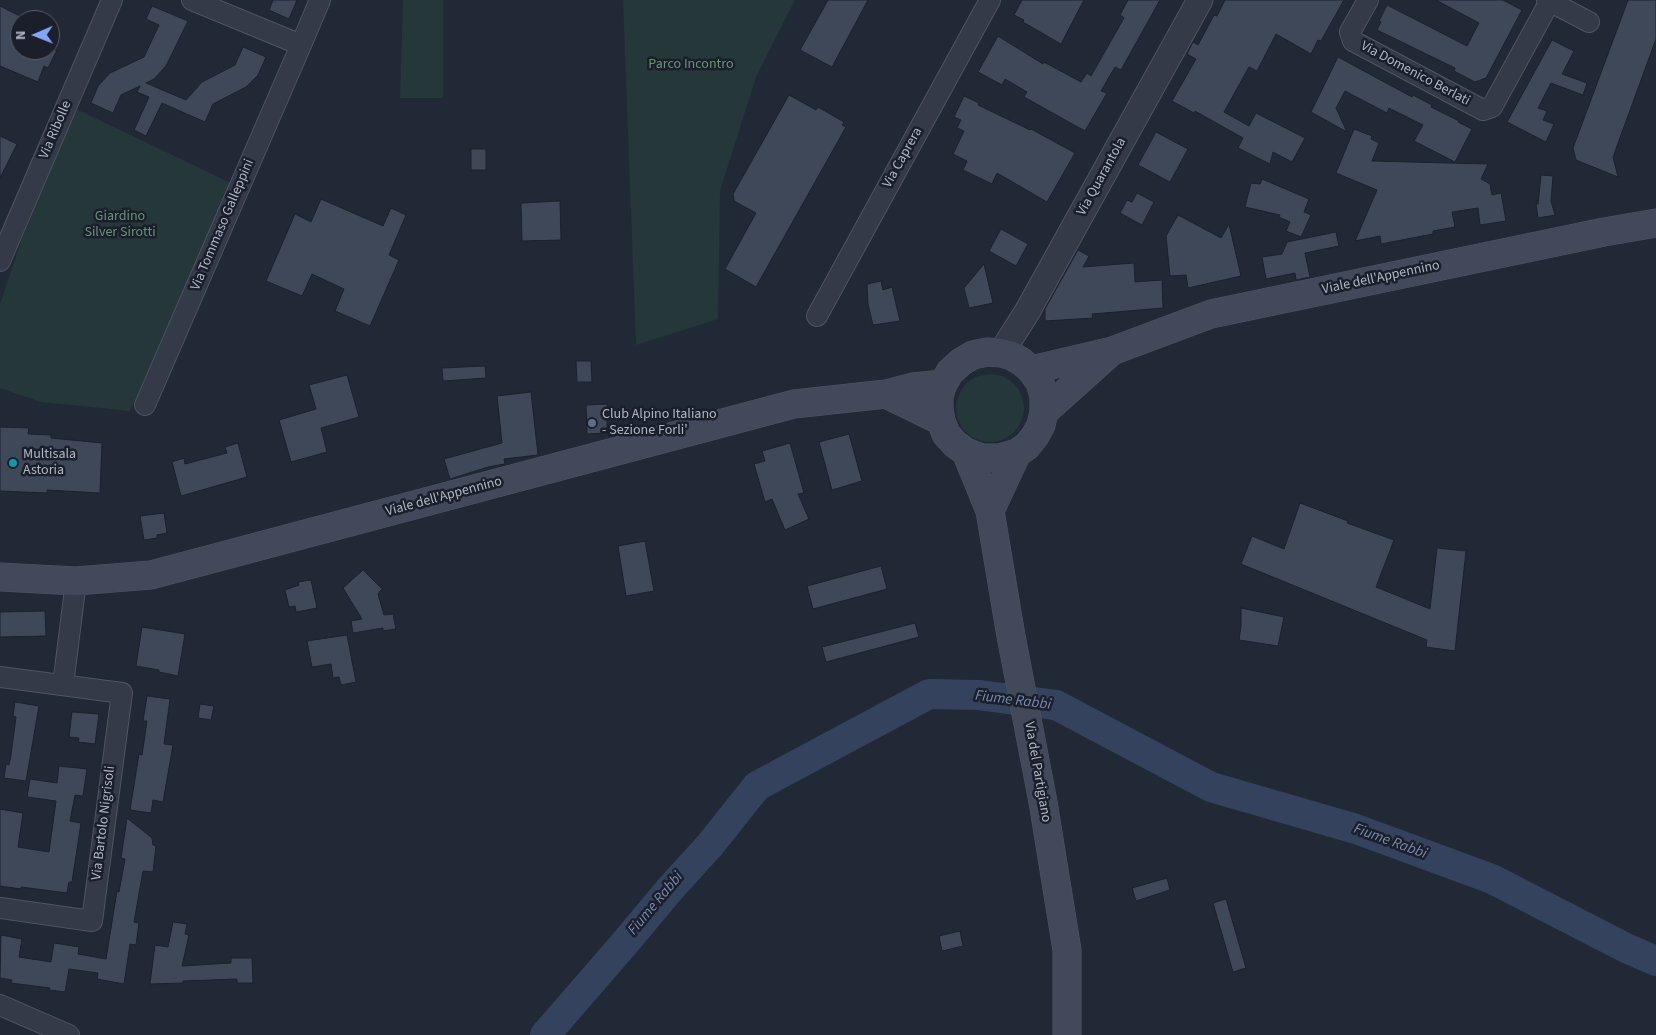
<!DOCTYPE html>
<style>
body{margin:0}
#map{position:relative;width:1656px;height:1035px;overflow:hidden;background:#212836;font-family:"Source Sans 3",sans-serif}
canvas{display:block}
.north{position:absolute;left:10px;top:10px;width:50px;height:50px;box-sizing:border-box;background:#1a1f2b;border:1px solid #565b68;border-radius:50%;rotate:269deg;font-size:14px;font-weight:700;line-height:20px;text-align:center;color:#afb5c4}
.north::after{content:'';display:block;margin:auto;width:18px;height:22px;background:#84a5f3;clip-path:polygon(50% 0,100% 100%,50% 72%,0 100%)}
</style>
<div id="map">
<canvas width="1656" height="1035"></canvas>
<div class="north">N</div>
</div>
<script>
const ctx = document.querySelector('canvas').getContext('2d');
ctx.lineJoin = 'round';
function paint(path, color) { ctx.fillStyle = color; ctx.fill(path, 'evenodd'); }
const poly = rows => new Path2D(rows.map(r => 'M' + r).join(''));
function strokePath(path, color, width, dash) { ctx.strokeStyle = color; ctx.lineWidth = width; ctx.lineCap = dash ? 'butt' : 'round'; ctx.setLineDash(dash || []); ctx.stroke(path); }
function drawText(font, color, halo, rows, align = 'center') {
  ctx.font = font + ' "Source Sans 3",sans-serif'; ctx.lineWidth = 5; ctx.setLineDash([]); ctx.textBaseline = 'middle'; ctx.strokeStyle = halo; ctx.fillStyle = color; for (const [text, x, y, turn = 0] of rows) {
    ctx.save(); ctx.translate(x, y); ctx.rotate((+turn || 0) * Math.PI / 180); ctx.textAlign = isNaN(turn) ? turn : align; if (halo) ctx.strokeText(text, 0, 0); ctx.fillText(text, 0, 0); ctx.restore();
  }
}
paint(poly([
 [403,0,443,0,443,98,400,98],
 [623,0,795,0,756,77,720,191,718,319,636,345],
 [76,109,231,183,130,411,41,402,0,388,0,304,23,236],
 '956 408a34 34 0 1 1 68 0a34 34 0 1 1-68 0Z'
]), '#26373a');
strokePath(poly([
 [545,1035,624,944,670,889,710,845,757,786,929,694,978,695,1056,705,1211,787,1356,829,1492,879,1626,948,1656,961]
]), '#35425d', 30);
const building = poly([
 [273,0,297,0,289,19,269,10,273,0],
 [828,0,868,0,832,67,800,50,828,0],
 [1022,0,1084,0,1061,44,1023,22,1024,20,1014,15,1022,0],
 [1128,0,1160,0,1121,70,1115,67,1101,91,1107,93,1085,131,1024,97,1027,92,1005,79,1002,85,978,72,998,36,1043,64,1044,62,1081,82,1087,73,1091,76,1124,18,1120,15,1128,0],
 [1225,0,1344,0,1321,41,1318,40,1311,54,1276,34,1257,71,1249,67,1224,112,1249,126,1256,113,1305,138,1292,162,1273,152,1270,164,1238,148,1243,138,1195,111,1194,113,1172,101,1196,59,1187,54,1193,42,1198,45,1214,15,1217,16,1225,0],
 [1436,0,1503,0,1522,10,1486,78,1475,82,1454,71,1455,68,1377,30,1381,22,1379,21,1387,5,1467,46,1479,23,1436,0],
 [1628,0,1656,0,1656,39,1613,157,1618,177,1576,160,1573,148,1628,0],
 [0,6,20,16,20,50,57,50,48,68,44,66,38,82,0,66,0,6],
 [152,6,188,21,166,66,154,79,146,83,186,100,202,82,235,65,243,47,266,57,258,75,246,87,213,104,205,122,162,103,146,136,134,130,149,97,137,92,140,86,121,95,113,113,91,103,98,86,110,73,144,57,159,25,146,19,152,6],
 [1552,40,1574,51,1562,74,1587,83,1583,95,1551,83,1538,108,1547,111,1543,120,1554,124,1546,142,1507,122,1552,40],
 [1338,57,1412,97,1413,95,1432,105,1431,107,1459,121,1458,122,1472,129,1455,162,1414,141,1423,125,1389,108,1387,113,1345,91,1336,108,1347,132,1311,112,1338,57],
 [789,95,816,110,818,107,844,122,842,125,846,127,756,287,725,269,756,213,734,201,733,194,789,95],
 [964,96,979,103,978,105,1030,130,1031,129,1075,153,1047,202,997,173,992,184,963,170,967,161,953,154,964,131,957,128,961,120,954,117,964,96],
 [1354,129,1372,136,1371,139,1379,143,1372,161,1488,164,1481,179,1490,184,1492,195,1501,193,1506,221,1480,225,1478,208,1452,212,1455,227,1433,231,1433,234,1381,244,1380,236,1355,241,1377,190,1336,173,1354,129],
 [1156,132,1188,149,1170,182,1138,165,1156,132],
 [0,136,17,144,0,178,0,136],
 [471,149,486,149,486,170,471,170,471,149],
 [1541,175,1553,176,1551,201,1555,215,1538,218,1536,204,1538,204,1541,175],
 [1262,179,1309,199,1304,212,1311,215,1301,237,1286,231,1290,222,1279,217,1280,215,1245,207,1251,183,1260,184,1262,179],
 [1137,193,1154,202,1142,225,1120,213,1127,200,1132,202,1137,193],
 [321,199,383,226,391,208,406,215,389,255,399,260,370,326,335,311,344,289,312,274,302,296,266,281,295,214,311,222,321,199],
 [560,201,561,240,522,241,521,203,560,201],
 [1178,215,1221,238,1229,224,1241,276,1188,288,1186,275,1170,276,1166,236,1178,215],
 [1001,229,1028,244,1016,266,989,251,1001,229],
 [1336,232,1339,246,1305,253,1310,277,1296,280,1295,273,1266,279,1262,257,1282,254,1287,242,1336,232],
 [1078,250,1089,256,1083,267,1134,263,1135,282,1162,280,1163,308,1092,314,1093,318,1045,321,1045,309,1078,250],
 [984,264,993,303,969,308,964,288,984,264],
 [881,281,883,290,892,287,900,321,873,325,868,304,867,284,881,281],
 [576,361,591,361,592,382,577,382,576,361],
 [485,366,486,378,443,381,442,368,485,366],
 [347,375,359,417,321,428,327,452,291,462,279,420,316,409,309,385,347,375],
 [531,392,538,455,504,459,505,464,488,467,450,479,444,459,502,443,497,396,531,392],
 [607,404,607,433,587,434,586,405,607,404],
 [0,427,29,428,28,434,51,435,51,438,102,443,100,493,47,490,47,493,0,491,0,427],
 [849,434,862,481,832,490,819,442,849,434],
 [238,443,247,477,181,496,172,462,184,458,185,464,227,453,225,447,238,443],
 [790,443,804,493,798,494,809,519,785,530,772,499,765,502,754,464,765,461,762,451,790,443],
 [1300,503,1348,521,1347,523,1394,540,1376,587,1430,609,1437,548,1466,551,1455,651,1426,647,1427,640,1241,564,1252,536,1284,549,1300,503],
 [164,513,167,533,157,535,157,538,144,540,140,516,164,513],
 [645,541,654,591,626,596,618,546,645,541],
 [881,566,887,589,813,609,807,586,881,566],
 [363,570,382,589,378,594,384,615,393,614,396,629,383,631,383,628,353,633,351,621,362,619,343,588,363,570],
 [311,580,317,608,296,612,295,606,289,607,285,590,299,585,298,582,311,580],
 [1241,608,1284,617,1278,646,1239,640,1241,626,1241,608],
 [45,611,46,636,0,637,0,612,45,611],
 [915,623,919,637,826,662,822,647,915,623],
 [142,627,185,634,178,676,159,672,159,670,136,666,142,627],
 [347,635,356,682,341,685,339,677,333,678,331,664,312,667,307,641,347,635],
 [147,696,170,699,164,744,173,745,163,802,153,800,151,813,130,810,139,754,142,755,147,721,143,721,147,696],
 [15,702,39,706,26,781,4,778,6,764,9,765,11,755,16,717,13,716,15,702],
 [200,704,214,706,211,720,198,718,200,704],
 [72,712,99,714,95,744,78,742,79,738,69,737,72,712],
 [59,766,87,769,83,796,75,795,70,821,81,823,72,882,69,882,67,893,21,887,21,889,0,886,0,809,23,813,18,847,49,852,56,801,27,797,30,779,57,783,59,766],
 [127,818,152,838,153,845,156,846,153,872,143,871,134,922,139,923,136,945,130,944,124,984,97,979,98,973,69,969,65,992,49,990,50,988,11,983,12,980,0,978,1,935,22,939,19,957,51,962,54,943,79,947,78,954,106,959,117,891,119,892,125,859,121,858,127,818],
 [1167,878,1170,890,1136,901,1132,888,1167,878],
 [1226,899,1246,968,1233,972,1213,903,1226,899],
 [173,922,187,924,185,934,189,935,182,966,231,963,231,958,252,958,253,983,237,983,237,979,183,981,183,983,150,984,155,945,168,947,173,922],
 [960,931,963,946,942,951,939,936,960,931]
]);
paint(building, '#3f4859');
strokePath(building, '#1c212e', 1);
const minor = poly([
 [1368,0,1350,32,1353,41,1483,110,1492,107,1550,1],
 [1547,0,1589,22],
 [301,45,320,0],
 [0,261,112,0],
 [817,316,990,0],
 [145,405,301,45,192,0],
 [0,677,122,693,92,921,0,908],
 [63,685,76,581],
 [0,1005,69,1035]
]);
const tertiary = poly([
 [1001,353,1027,312,1200,0]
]);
const secondary = poly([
 [1031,370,1112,351,1211,314,1604,232,1656,223],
 [886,394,941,421],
 [1044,412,1044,397,1040,382,1031,370,1022,362,1012,356,1001,353,987,352,973,355,961,362,950,372,943,384,939,396,939,409,941,421,946,434,955,444,966,452,982,458,1000,458,1017,453,1027,446,1035,436,1041,425,1044,412,1111,352],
 [966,452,990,511,1011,636,1043,802,1067,950,1067,1035],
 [990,511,1017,453],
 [0,577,76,581,151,575,794,404,886,394,913,387,943,384]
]);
strokePath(minor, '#4f5562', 22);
strokePath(tertiary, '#4f5562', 27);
strokePath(secondary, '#4f5562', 29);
strokePath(minor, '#343a47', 20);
strokePath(tertiary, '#343a47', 25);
strokePath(secondary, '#42495a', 28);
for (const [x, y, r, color] of [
 [592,423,5,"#5c6f8a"],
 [13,463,5,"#0f9aa8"]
]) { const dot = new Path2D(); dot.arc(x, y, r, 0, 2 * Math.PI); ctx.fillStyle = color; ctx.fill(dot); strokePath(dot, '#1a1f2b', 2); }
drawText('14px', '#679375', '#1a1f2b', [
 ["Parco Incontro",691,65],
 ["Giardino",120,217],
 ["Silver Sirotti",120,233]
]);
drawText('14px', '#afb5c4', '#1a1f2b', [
 ["Via Domenico Berlati",1415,74,28],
 ["Via Ribolle",56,130,-67],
 ["Via Caprera",903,158,-61],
 ["Via Quarantola",1102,177,-61],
 ["Via Tommaso Galleppini",223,225,-67],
 ["Viale dell'Appennino",1381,278,-12],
 ["Viale dell'Appennino",444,497,-15],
 ["Via del Partigiano",1037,772,80],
 ["Via Bartolo Nigrisoli",104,823,-83]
]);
drawText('14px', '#afb5c4', '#1a1f2b', [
 ["Club Alpino Italiano",602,415],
 ["- Sezione Forli'",602,431],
 ["Multisala",23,455],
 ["Astoria",23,471]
], 'left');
drawText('italic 15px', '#7889ab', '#1a1f2b', [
 ["Fiume Rabbi",1013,701,7],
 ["Fiume Rabbi",1390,842,20],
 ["Fiume Rabbi",656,904,-50]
]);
</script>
